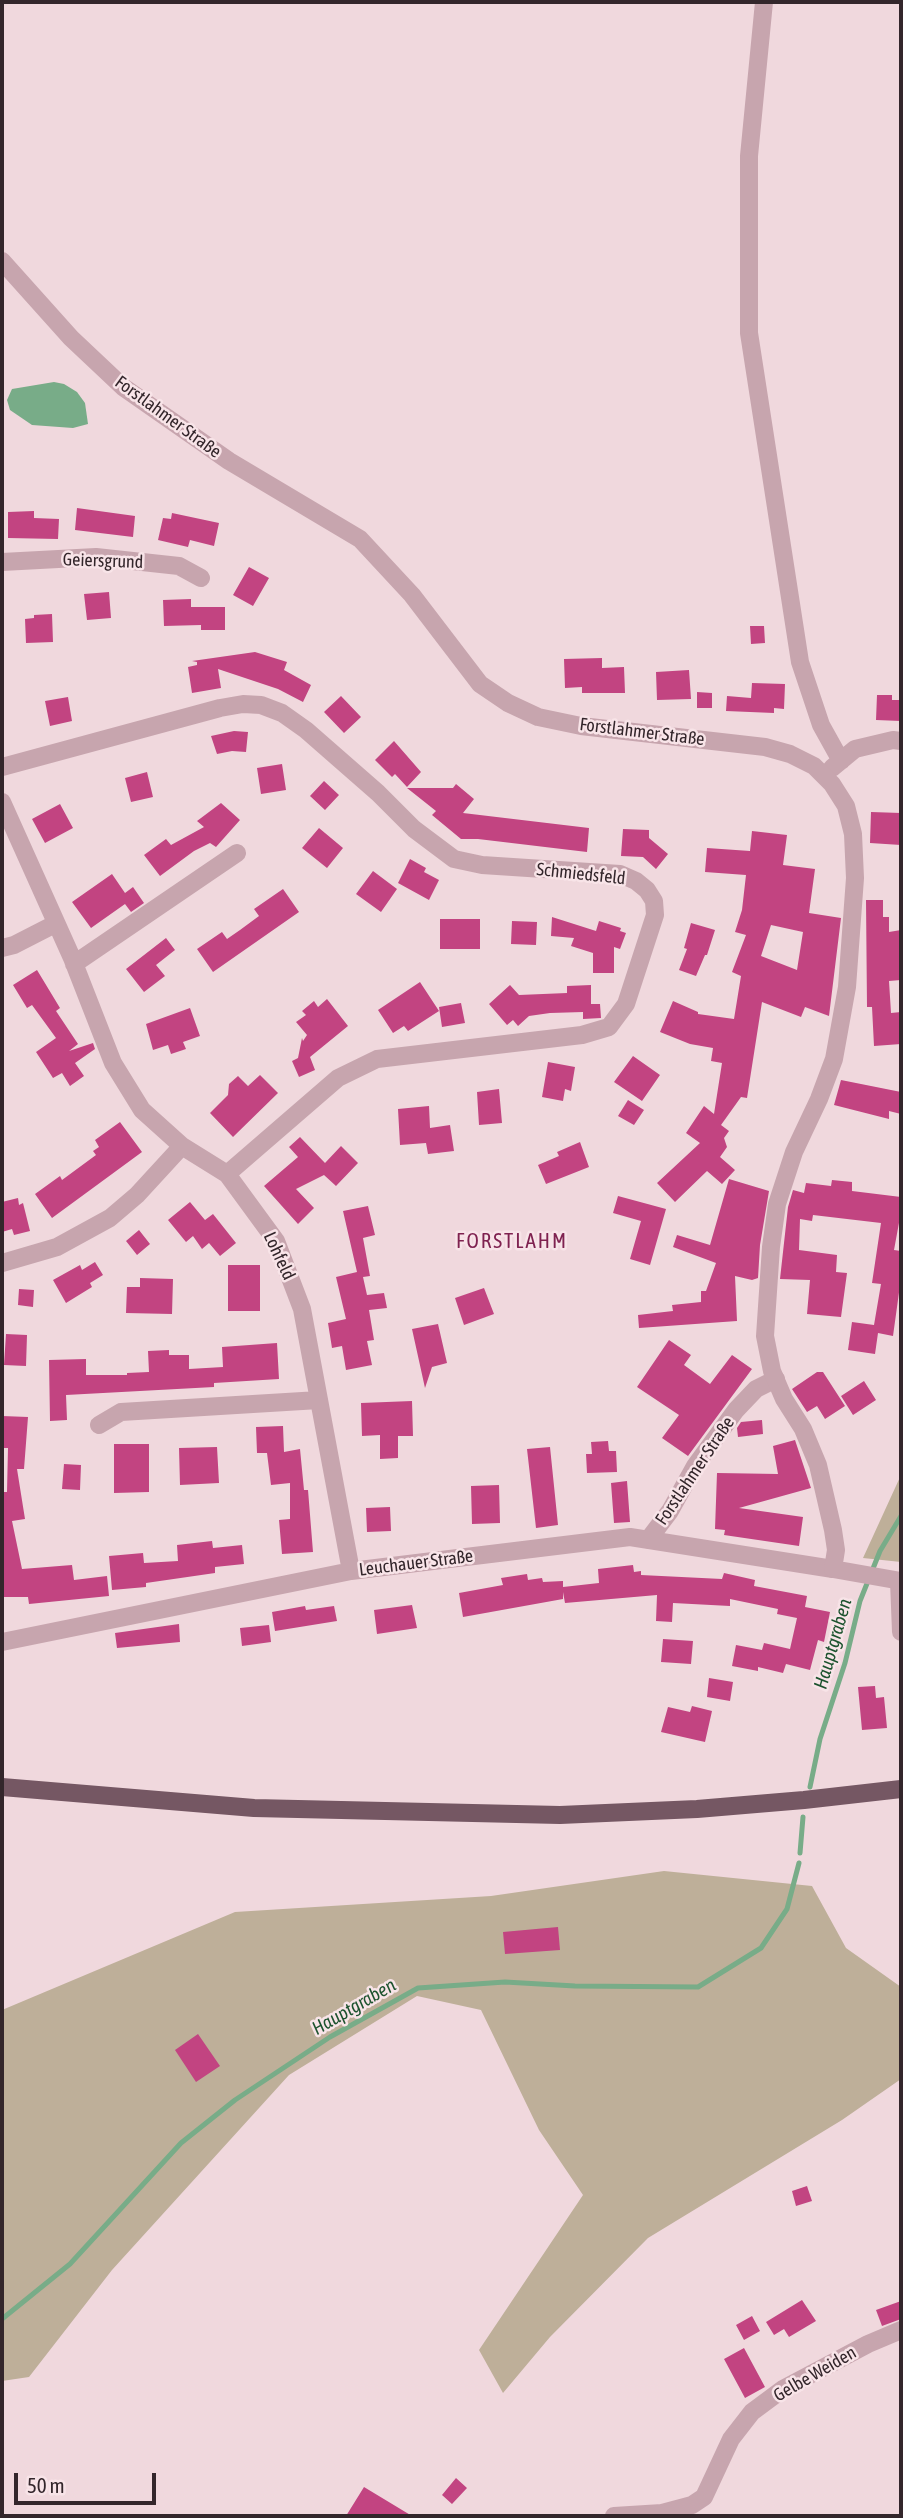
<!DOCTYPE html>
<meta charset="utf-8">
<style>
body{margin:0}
#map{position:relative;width:903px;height:2518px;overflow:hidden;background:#f0d8dd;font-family:"Asap Condensed",sans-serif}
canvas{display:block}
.frame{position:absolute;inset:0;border:4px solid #33262b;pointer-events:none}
.scale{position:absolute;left:14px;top:2473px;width:142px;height:32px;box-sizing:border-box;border:4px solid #33262b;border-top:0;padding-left:9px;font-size:21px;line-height:24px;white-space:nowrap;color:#33262b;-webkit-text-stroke:5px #f8e4e8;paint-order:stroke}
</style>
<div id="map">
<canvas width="903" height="2518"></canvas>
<div class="frame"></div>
<div class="scale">50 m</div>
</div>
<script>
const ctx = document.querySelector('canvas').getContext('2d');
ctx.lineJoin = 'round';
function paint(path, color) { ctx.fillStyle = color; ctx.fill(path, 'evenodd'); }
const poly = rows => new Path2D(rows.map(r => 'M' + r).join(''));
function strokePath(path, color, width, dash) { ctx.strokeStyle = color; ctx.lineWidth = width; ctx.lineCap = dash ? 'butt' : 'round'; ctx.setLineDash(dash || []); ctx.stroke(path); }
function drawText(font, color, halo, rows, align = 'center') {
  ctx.font = font + ' "Asap Condensed",sans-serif'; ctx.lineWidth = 5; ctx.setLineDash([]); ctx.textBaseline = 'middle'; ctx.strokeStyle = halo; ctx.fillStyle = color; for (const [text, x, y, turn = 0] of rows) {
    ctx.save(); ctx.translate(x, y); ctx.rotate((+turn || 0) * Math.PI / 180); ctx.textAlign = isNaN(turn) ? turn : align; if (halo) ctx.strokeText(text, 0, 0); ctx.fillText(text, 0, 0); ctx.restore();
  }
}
paint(poly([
 [901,1475,901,1562,863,1558],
 [664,1871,812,1886,846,1948,901,1987,901,2079,842,2120,648,2238,550,2337,503,2393,479,2350,583,2195,539,2130,481,2010,417,1996,289,2075,112,2270,29,2377,2,2381,2,2010,235,1912,491,1896]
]), '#beaf99');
paint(poly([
 [54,382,64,384,77,392,85,403,88,424,73,428,32,425,10,410,7,400,12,389]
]), '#78ac88');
strokePath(poly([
 [810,1787,820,1739,845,1663,860,1601,880,1551,901,1516],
 [800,1853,803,1817],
 [2,2319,70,2264,181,2143,235,2100,330,2037,418,1988,505,1982,575,1986,698,1987,761,1948,787,1909,799,1863]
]), '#78ac88', 5);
paint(poly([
 [77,508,135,516,133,537,75,530],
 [34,511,34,518,59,519,58,539,8,538,8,512],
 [172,513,219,523,214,546,190,540,188,547,158,540,163,518,171,519],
 [249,567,269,578,253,606,233,595],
 [109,592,111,618,87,620,84,594],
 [191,599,191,607,225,607,225,630,201,630,201,625,164,626,163,600],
 [52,614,53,642,26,643,25,619,34,618,34,615],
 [750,626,764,626,765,643,751,644],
 [255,652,287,662,284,670,311,685,303,702,278,689,218,669,221,688,192,693,188,667,197,665,197,662,192,661],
 [602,658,602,668,624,667,625,693,582,693,582,687,565,688,564,659],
 [689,670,691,699,657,700,656,672],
 [752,683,785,684,784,709,774,708,774,713,726,711,727,696,751,698],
 [697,692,712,693,712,708,697,708],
 [877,695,892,695,892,700,901,700,901,721,876,720],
 [341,696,361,717,344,733,324,712],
 [68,697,72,721,50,726,45,701],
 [234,731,248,732,246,752,232,751,217,754,211,736],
 [394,741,421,772,407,787,395,774,392,777,375,760],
 [282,764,286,790,261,794,257,768],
 [147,772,153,797,131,802,125,778],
 [324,781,339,795,325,810,310,796],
 [456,784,474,799,463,813,589,828,587,852,478,839,461,839,432,815,436,811,407,788,453,788],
 [221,803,240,820,216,847,210,843,194,851,160,876,144,855,166,839,171,845,204,827,197,821],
 [60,804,73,828,45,843,32,819],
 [871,812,901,813,901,845,870,843],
 [319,828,343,848,327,868,302,848],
 [623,829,649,830,649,838,668,854,656,869,643,857,621,856],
 [752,831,787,835,783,865,815,869,809,913,841,918,829,1016,805,1007,801,1017,762,1002,747,1098,741,1097,721,1125,729,1131,724,1138,727,1147,720,1157,735,1170,722,1184,707,1171,675,1202,657,1183,700,1143,686,1133,704,1106,714,1114,722,1063,711,1061,713,1048,690,1044,660,1032,673,1001,698,1012,698,1014,734,1019,741,976,732,972,746,935,735,932,742,910,746,875,705,872,707,848,750,851],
 [771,925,803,932,797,970,761,956],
 [410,859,426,868,424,872,439,880,429,900,398,883],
 [373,871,397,889,381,912,356,894],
 [112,874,125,893,133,887,144,903,131,912,125,904,91,928,72,902],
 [283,889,299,912,213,972,197,949,222,932,227,939,240,930,259,916,254,909],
 [866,900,883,900,883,917,889,917,889,932,901,930,901,980,889,981,891,1013,901,1012,901,1044,874,1046,872,1007,867,1007],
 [552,917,596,931,599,921,621,928,620,931,626,933,620,949,614,947,614,973,593,973,593,953,571,946,574,938,551,936],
 [440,919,480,919,480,949,440,949],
 [512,921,537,922,536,945,511,944],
 [691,923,715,930,707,955,705,955,696,976,679,970,687,949,684,948],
 [166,938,175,950,156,965,165,976,144,992,126,969],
 [37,970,60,1008,56,1011,78,1044,69,1051,93,1043,95,1049,75,1063,84,1076,70,1086,62,1073,53,1078,36,1052,56,1038,32,1005,27,1008,13,985],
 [420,982,439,1011,408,1031,404,1026,393,1033,378,1010],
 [510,985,519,995,567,993,567,986,591,985,591,1004,600,1004,601,1018,583,1019,583,1012,550,1013,529,1016,518,1026,513,1020,507,1025,489,1004],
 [327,999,348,1026,310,1057,315,1070,299,1077,292,1061,298,1058,302,1038,303,1041,307,1035,296,1022,306,1015,302,1011,314,1001,318,1007],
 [461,1003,465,1023,442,1027,439,1007],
 [190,1008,200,1036,183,1042,186,1049,171,1054,168,1045,153,1050,146,1024],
 [633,1056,660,1075,642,1101,614,1082],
 [548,1062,575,1067,571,1091,565,1089,563,1101,542,1097],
 [260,1075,278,1093,233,1137,210,1113,228,1095,229,1084,238,1076,248,1086],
 [841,1080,901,1092,901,1114,889,1111,889,1119,834,1105],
 [499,1089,502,1123,479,1125,477,1092],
 [628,1100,644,1110,634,1125,618,1116],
 [429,1106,430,1128,450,1125,454,1151,428,1154,426,1143,400,1145,398,1109],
 [120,1122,142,1152,52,1218,35,1194,60,1176,62,1180,96,1155,93,1151,99,1147,95,1140],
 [300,1137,325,1163,341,1146,358,1163,336,1186,324,1175,296,1189,314,1208,298,1224,264,1186,298,1157,289,1147],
 [580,1142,589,1167,546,1184,538,1165,559,1156,557,1152],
 [729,1179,769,1191,760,1245,758,1278,752,1280,735,1276,737,1321,639,1328,638,1315,673,1311,672,1305,701,1302,701,1291,706,1291,716,1263,673,1247,677,1235,710,1245],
 [832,1180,852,1182,852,1191,901,1197,901,1212,894,1250,901,1251,901,1278,893,1336,878,1333,875,1354,848,1350,852,1322,874,1325,881,1284,872,1283,881,1223,813,1215,812,1221,800,1219,799,1250,837,1255,836,1272,847,1273,841,1317,807,1314,810,1280,780,1279,788,1207,793,1190,804,1193,806,1183,831,1186],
 [618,1196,666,1209,650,1265,630,1259,641,1221,613,1213],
 [18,1198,19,1205,23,1203,30,1231,14,1235,12,1229,2,1232,2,1202],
 [190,1202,205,1220,213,1214,236,1243,220,1256,209,1243,202,1249,193,1236,186,1242,168,1220],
 [368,1206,375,1235,363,1238,370,1276,363,1277,367,1295,384,1293,387,1308,369,1310,374,1340,367,1341,372,1365,346,1370,342,1346,332,1348,328,1323,346,1319,336,1277,357,1272,343,1211],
 [139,1230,150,1244,137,1255,126,1241],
 [95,1262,103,1275,90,1283,92,1287,66,1303,53,1280,80,1265,82,1270],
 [228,1265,260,1265,260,1311,228,1311],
 [140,1278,173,1279,172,1314,126,1313,127,1287,140,1287],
 [484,1288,494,1314,464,1325,455,1298],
 [19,1289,34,1290,33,1307,18,1305],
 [438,1324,447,1363,432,1367,425,1388,412,1329],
 [6,1334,27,1335,26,1366,4,1365],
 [669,1340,691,1355,684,1365,710,1384,732,1355,752,1369,688,1456,662,1438,679,1415,637,1387],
 [277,1343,279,1379,214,1383,214,1387,66,1395,67,1420,50,1421,49,1360,86,1359,86,1375,127,1375,127,1373,149,1372,148,1351,169,1350,169,1355,189,1355,189,1369,223,1367,222,1347],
 [817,1372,823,1372,845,1406,825,1419,817,1406,807,1412,792,1389],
 [864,1381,876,1400,853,1415,841,1396],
 [412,1401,413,1436,398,1436,398,1458,380,1459,380,1435,362,1436,361,1403],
 [2,1416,28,1417,24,1469,17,1469,25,1519,12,1521,22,1569,72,1565,74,1580,107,1576,109,1596,29,1604,28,1597,2,1597,2,1492,7,1492,8,1448,2,1448],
 [762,1420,763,1434,738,1437,737,1428,741,1422],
 [283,1426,284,1452,300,1449,304,1490,308,1490,313,1552,282,1554,279,1520,290,1519,290,1483,271,1485,267,1453,257,1453,256,1427],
 [795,1440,811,1488,739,1508,803,1517,799,1546,724,1535,725,1530,715,1529,717,1473,778,1474,773,1446],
 [608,1441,609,1451,616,1451,617,1472,587,1473,586,1454,592,1454,591,1442],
 [114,1444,149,1444,149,1492,114,1493],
 [217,1447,219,1483,180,1485,179,1448],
 [550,1447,558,1525,536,1528,527,1449],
 [64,1464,81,1465,80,1490,62,1489],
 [627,1481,630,1522,614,1523,611,1483],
 [499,1485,500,1523,472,1524,471,1486],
 [390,1507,391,1531,367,1532,366,1508],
 [212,1541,213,1548,242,1545,244,1564,215,1567,215,1573,146,1583,146,1587,112,1590,109,1556,143,1553,144,1563,178,1561,177,1545],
 [633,1565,634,1572,641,1571,641,1575,722,1579,724,1573,755,1580,754,1586,807,1596,805,1607,830,1612,824,1642,818,1640,810,1670,786,1664,783,1673,758,1667,758,1671,732,1666,736,1645,762,1650,764,1643,790,1649,797,1618,777,1614,778,1609,730,1599,730,1606,673,1603,672,1622,656,1621,657,1595,565,1603,563,1592,563,1599,463,1617,459,1593,503,1585,501,1578,527,1574,528,1580,542,1578,543,1582,563,1581,563,1587,599,1583,598,1569],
 [412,1605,417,1628,377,1634,374,1610],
 [305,1606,306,1610,334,1606,337,1621,275,1631,272,1612],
 [179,1624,180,1642,117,1648,115,1633],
 [269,1625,271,1642,242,1646,240,1628],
 [663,1639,693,1641,691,1664,661,1662],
 [709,1678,733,1682,730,1701,707,1697],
 [875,1686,876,1698,884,1697,887,1728,862,1730,858,1687],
 [692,1706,712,1711,705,1742,661,1732,668,1707,690,1712],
 [558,1927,560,1950,505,1954,503,1932],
 [198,2034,220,2066,196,2082,175,2050],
 [807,2186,812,2201,796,2206,792,2191],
 [802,2300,816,2321,789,2337,784,2329,774,2335,766,2322],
 [901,2301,901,2319,882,2326,876,2310],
 [752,2316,760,2331,744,2340,736,2325],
 [744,2348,765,2387,745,2398,724,2359],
 [456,2478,467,2488,452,2504,442,2495],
 [364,2487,412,2516,346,2516]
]), '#c24481');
strokePath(poly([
 [764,2,749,156,749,333,800,662,821,725,841,761],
 [2,562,96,557,179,566,201,578],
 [2,767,220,708,243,704,261,705,282,713,306,730,378,793,414,829,454,859,482,865,620,874,636,881,647,890,654,901,655,915,626,1004,609,1027,582,1035,377,1059,338,1078,227,1174],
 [832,768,855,749,893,740,901,741],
 [2,802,72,958,113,1063,142,1110,182,1146,227,1174,276,1241,302,1309,351,1571],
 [2,948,14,945,55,924],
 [74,964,237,853],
 [2,1263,57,1247,110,1218,137,1195,182,1146],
 [99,1425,121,1412,319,1400],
 [648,1540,670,1511,695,1466,736,1410,756,1389,776,1379],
 [899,1581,901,1632],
 [2,1642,351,1571,630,1537,833,1569],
 [614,2516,662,2513,692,2505,704,2497,731,2439,752,2412,783,2389,868,2344,901,2330]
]), '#c7a5ae', 18);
strokePath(poly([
 [2,261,71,338,123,387,229,461,360,539,412,595,480,684,508,703,538,717,581,726,765,747,790,754,814,766,832,784,846,806,853,834,855,878,847,987,834,1059,819,1099,794,1152,777,1204,771,1247,765,1336,772,1371,784,1399,803,1429,818,1465,833,1530,836,1550,833,1569,901,1581]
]), '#c7a5ae', 18);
strokePath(poly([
 [2,1787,254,1808,560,1815,697,1809,804,1800,901,1789]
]), '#755763', 18);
drawText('18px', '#33262b', '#f8e4e8', [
 ["Forstlahmer Straße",168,417,36],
 ["Geiersgrund",103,561,2],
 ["Forstlahmer Straße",642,732,7],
 ["Schmiedsfeld",581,874,6],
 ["Lohfeld",279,1256,65],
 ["Forstlahmer Straße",695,1471,-56],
 ["Leuchauer Straße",416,1563,-7],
 ["Gelbe Weiden",815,2374,-30]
]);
drawText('italic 19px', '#1d532f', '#f8e4e8', [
 ["Hauptgraben",833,1644,-74],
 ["Hauptgraben",354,2007,-30]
]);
ctx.letterSpacing = '2px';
drawText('21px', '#7f2250', '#f8e4e8', [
 ["FORSTLAHM",512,1241]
]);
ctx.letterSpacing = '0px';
</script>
